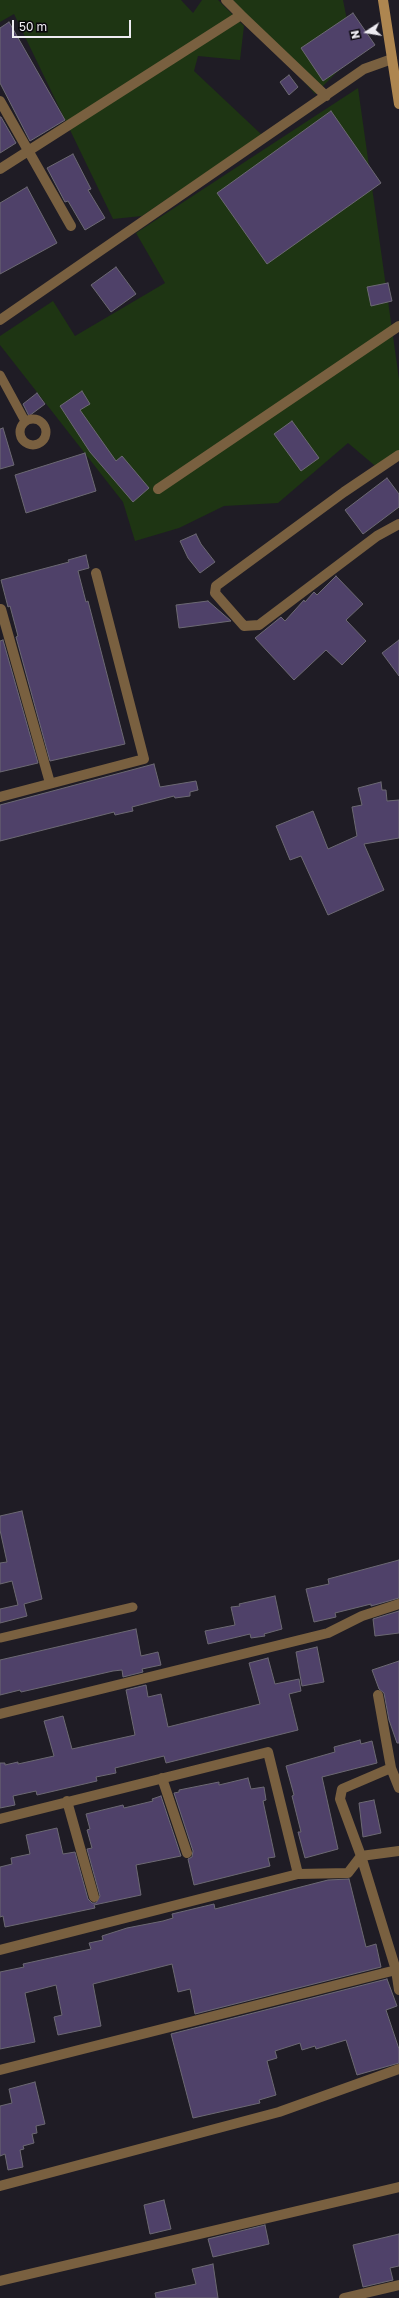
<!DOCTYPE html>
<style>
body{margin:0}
#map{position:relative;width:399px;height:2298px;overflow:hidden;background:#1f1c25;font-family:"Golos Text",sans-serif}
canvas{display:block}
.north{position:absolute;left:347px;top:12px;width:40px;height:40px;-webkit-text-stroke:3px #09080b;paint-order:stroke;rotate:258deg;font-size:11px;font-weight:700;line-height:16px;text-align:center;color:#eeecf2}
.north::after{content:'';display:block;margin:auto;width:14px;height:18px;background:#eeecf2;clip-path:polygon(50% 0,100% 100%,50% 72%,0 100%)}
.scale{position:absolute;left:12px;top:20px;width:119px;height:18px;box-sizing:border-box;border:2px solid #eeecf2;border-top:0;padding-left:5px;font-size:12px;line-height:14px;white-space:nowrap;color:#eeecf2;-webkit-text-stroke:3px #09080b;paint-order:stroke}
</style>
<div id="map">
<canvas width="399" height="2298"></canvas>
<div class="north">N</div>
<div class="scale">50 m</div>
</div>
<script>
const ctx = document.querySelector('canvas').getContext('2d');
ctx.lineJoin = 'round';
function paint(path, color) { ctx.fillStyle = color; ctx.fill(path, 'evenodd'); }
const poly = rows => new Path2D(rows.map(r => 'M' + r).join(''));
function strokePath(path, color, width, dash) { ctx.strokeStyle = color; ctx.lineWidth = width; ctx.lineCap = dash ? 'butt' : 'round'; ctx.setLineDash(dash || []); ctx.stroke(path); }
paint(poly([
 [0,0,181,0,193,13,202,0,218,0,244,26,240,60,198,56,194,71,262,135,142,216,113,219,14,14,0,22],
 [233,0,343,0,354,55,315,94],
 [358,88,399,379,399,453,380,470,348,443,278,503,224,506,179,528,135,541,123,502,0,345,0,336,53,301,75,336,165,283,136,233]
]), '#1e3513');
const building = poly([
 [353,13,375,45,323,81,301,48,353,13],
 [9,22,65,120,30,141,0,83,0,28,9,22],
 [289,75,298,87,289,95,280,82,289,75],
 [331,111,381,183,267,264,217,193,331,111],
 [0,117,1,117,16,143,0,153,0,117],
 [73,154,91,189,88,190,105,218,85,230,68,201,65,202,47,168,73,154],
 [27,187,57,243,0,274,0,203,27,187],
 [116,267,136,294,111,312,91,285,116,267],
 [388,283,392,301,371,306,367,287,388,283],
 [82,391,90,404,80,410,116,461,122,456,149,488,133,502,90,452,60,406,82,391],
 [37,393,45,404,29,416,23,404,37,393],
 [292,421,319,458,301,471,274,434,292,421],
 [3,428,14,465,0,469,0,429,3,428],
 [85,453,96,491,26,513,15,475,85,453],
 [387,478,399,494,399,507,363,534,345,510,387,478],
 [196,534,201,544,215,562,200,573,188,558,180,541,196,534],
 [86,555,89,568,78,571,86,602,88,601,125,744,50,761,16,637,18,636,10,606,8,607,1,580,69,562,68,560,86,555],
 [336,576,363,604,346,620,366,641,342,665,326,650,294,680,255,638,281,617,285,621,304,600,305,602,314,592,317,595,336,576],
 [208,601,231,621,179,628,176,605,208,601],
 [3,640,38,763,0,772,0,641,3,640],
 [399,640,399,676,382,653,399,640],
 [154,764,160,787,196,781,198,790,190,792,190,796,175,798,174,796,132,807,133,811,115,815,114,812,0,841,0,805,154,764],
 [381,782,382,790,386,790,387,801,399,800,399,838,364,844,384,890,328,915,301,856,290,860,276,826,313,811,328,849,357,836,352,807,362,805,358,788,381,782],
 [22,1511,42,1599,24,1604,27,1616,0,1623,0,1609,18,1605,12,1581,0,1584,0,1563,7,1562,0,1530,0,1516,22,1511],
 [399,1560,399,1598,371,1606,371,1604,335,1613,336,1617,314,1622,306,1589,329,1584,328,1579,399,1560],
 [275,1596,282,1629,264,1634,265,1636,251,1638,250,1634,208,1644,205,1631,235,1625,231,1607,240,1606,239,1604,275,1596],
 [399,1611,399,1633,375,1636,373,1619,399,1611],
 [136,1629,141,1656,158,1652,161,1665,142,1669,143,1672,123,1677,122,1670,113,1671,21,1692,20,1690,0,1695,0,1660,136,1629],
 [317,1647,324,1682,302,1686,296,1652,317,1647],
 [268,1658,275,1684,299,1679,301,1691,289,1694,298,1730,166,1763,164,1756,115,1768,116,1773,96,1777,97,1781,37,1795,36,1791,13,1796,15,1805,0,1808,0,1763,5,1763,5,1765,18,1762,18,1764,54,1756,44,1721,63,1716,72,1749,135,1735,126,1690,146,1685,148,1697,161,1694,168,1727,260,1704,249,1663,268,1658],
 [399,1661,399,1743,397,1743,389,1720,384,1693,379,1689,372,1670,399,1661],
 [360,1740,361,1744,372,1741,377,1763,322,1777,338,1849,305,1858,298,1832,301,1832,292,1796,294,1795,286,1766,335,1752,334,1747,360,1740],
 [248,1778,251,1789,264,1787,266,1800,263,1801,275,1857,268,1858,270,1866,194,1885,188,1859,192,1857,193,1851,174,1793,179,1792,179,1790,219,1782,219,1785,248,1778],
 [161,1796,181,1856,136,1865,141,1895,94,1905,95,1908,5,1927,3,1916,0,1917,0,1867,12,1864,11,1858,30,1854,26,1835,57,1828,63,1854,75,1852,88,1899,92,1903,96,1903,100,1896,87,1849,92,1848,87,1830,90,1829,86,1814,123,1805,124,1808,153,1801,152,1799,161,1796],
 [374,1800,381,1833,363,1837,359,1803,374,1800],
 [349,1879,366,1947,376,1944,381,1967,195,2014,190,1989,178,1992,172,1964,93,1984,101,2026,58,2035,54,2017,62,2015,56,1985,25,1993,35,2042,0,2049,0,1972,24,1967,23,1964,91,1949,89,1943,103,1940,102,1936,127,1928,163,1921,173,1918,172,1914,214,1904,215,1909,328,1880,349,1879],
 [387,1979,397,2006,386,2010,399,2049,399,2063,357,2075,346,2040,316,2049,315,2046,302,2050,300,2043,275,2051,277,2058,267,2061,276,2095,259,2100,260,2103,193,2118,171,2034,387,1979],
 [35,2082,45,2124,36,2126,37,2133,32,2134,34,2143,23,2146,24,2149,20,2150,23,2167,8,2170,5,2154,0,2156,0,2106,12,2103,9,2089,35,2082],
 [164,2200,171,2229,150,2234,144,2205,164,2200],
 [265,2225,269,2244,213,2257,208,2239,265,2225],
 [399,2234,399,2266,390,2268,393,2280,363,2287,353,2245,399,2234],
 [213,2264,218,2298,156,2298,155,2293,196,2284,192,2269,213,2264]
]);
paint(building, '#4f4169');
strokePath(building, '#6c6973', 1);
strokePath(poly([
 [0,375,25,421],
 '20 432a13 13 0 1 1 26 0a13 13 0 1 1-26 0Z',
 [0,1638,133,1607]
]), '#796040', 9);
strokePath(poly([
 [226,0,241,15],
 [0,101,71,226],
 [0,169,241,15,326,96],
 [0,320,364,69,392,59],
 [399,455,344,492,216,586,215,593,244,626,259,625,377,536,399,524],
 [158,489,399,326],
 [1,609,50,783],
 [0,797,144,759,96,573],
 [378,1695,391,1768,399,1788],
 [0,1714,328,1633,362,1616,399,1604],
 [391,1768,342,1789,340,1799,361,1856,399,1851],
 [162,1778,187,1853],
 [67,1801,94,1897],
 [0,1819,268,1752,298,1874],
 [0,1950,298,1874,348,1873,361,1856,396,1970,399,1990],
 [0,2070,396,1970],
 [0,2186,279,2112,399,2069],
 [0,2281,399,2187],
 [344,2298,399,2285]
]), '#796040', 10);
strokePath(poly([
 [383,0,399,104]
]), '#ae8650', 10);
</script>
